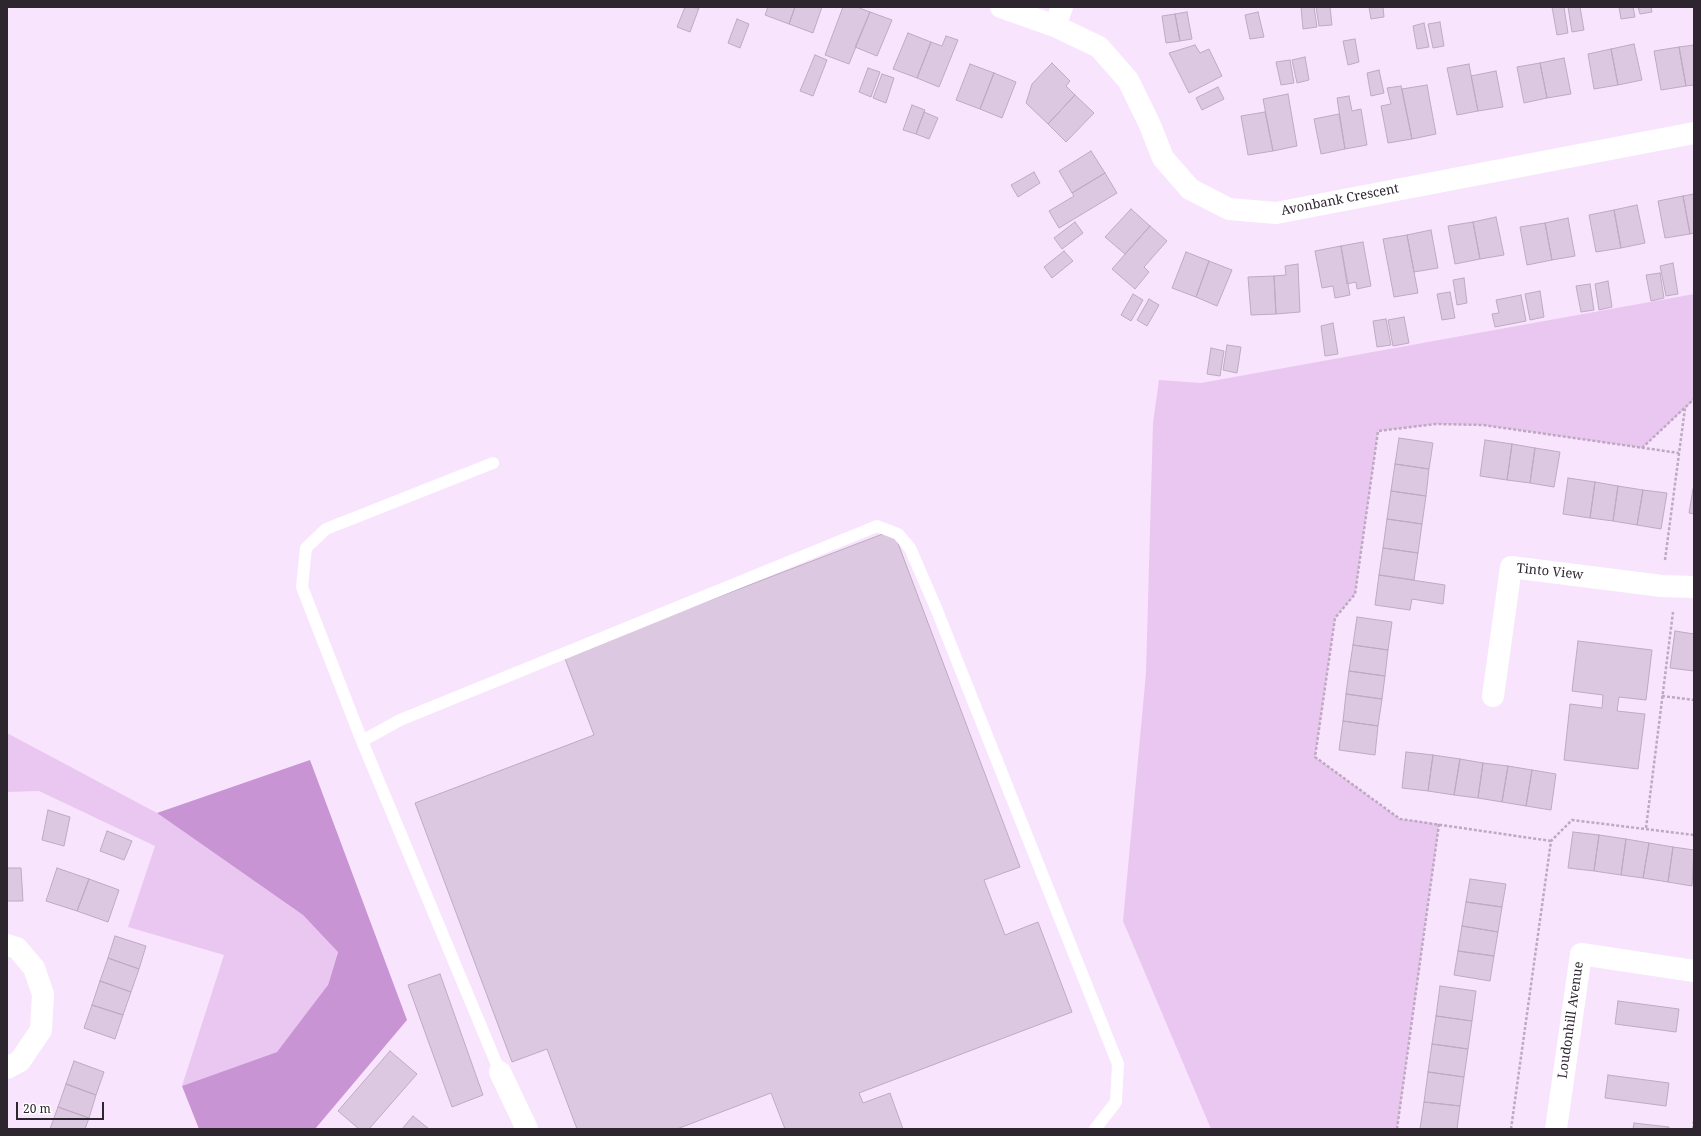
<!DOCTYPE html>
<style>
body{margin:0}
#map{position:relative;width:1701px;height:1136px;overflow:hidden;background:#f9e4fd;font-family:"Noto Serif",serif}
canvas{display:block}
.frame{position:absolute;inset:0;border:8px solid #2e262f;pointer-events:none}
.scale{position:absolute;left:16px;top:1102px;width:88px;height:18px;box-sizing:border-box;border:2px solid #2e262f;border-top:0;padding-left:5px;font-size:12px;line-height:14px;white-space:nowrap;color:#2e262f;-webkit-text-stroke:3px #fff;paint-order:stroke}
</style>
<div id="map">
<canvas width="1701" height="1136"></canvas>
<div class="frame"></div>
<div class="scale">20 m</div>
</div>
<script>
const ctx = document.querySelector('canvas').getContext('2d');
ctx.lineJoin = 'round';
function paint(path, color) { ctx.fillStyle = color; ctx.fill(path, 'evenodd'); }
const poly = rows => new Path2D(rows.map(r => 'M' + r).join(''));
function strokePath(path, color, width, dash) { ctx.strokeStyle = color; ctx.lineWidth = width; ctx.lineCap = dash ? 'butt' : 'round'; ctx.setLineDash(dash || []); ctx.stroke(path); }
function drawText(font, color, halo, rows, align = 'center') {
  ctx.font = font + ' "Noto Serif",serif'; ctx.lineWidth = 3.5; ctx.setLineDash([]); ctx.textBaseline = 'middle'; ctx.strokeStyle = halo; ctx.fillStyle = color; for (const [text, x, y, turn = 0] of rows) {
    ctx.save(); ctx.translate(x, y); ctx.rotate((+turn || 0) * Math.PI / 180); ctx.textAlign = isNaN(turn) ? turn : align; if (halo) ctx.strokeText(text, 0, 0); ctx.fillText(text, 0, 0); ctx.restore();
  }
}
paint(poly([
 [1694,294,1694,400,1642,448,1483,425,1436,424,1378,431,1355,594,1335,618,1315,757,1400,819,1439,824,1397,1129,1211,1129,1123,921,1146,673,1153,423,1159,380,1201,383],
 [7,733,157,813,303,915,338,951,326,991,277,1052,182,1086,224,955,128,927,155,846,39,791,7,792]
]), '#eac7f1');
paint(poly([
 [310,760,407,1020,315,1129,199,1129,182,1086,277,1052,328,985,338,952,303,915,157,813]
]), '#c894d3');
const building = poly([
 [685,7,699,8,690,32,677,27,685,7],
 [768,7,795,7,789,24,765,15,768,7],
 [795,7,822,7,813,33,789,24,795,7],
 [843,7,857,7,870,12,849,64,825,55,843,7],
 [1301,7,1314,7,1317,27,1303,29,1301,7],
 [1316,7,1330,7,1332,25,1319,26,1316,7],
 [1369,7,1383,7,1384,17,1371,19,1369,7],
 [1552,7,1564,7,1568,33,1557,35,1552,7],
 [1568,7,1580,7,1584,30,1572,32,1568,7],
 [1619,7,1633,7,1635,17,1621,19,1619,7],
 [1638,7,1651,7,1652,12,1640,14,1638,7],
 [870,12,892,20,877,56,855,47,870,12],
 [1187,12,1192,39,1180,41,1175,14,1187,12],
 [1258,12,1264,37,1250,39,1245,15,1258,12],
 [1175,14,1180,41,1166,43,1162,16,1175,14],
 [737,19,749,24,740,48,728,43,737,19],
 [1440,22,1444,46,1433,48,1428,24,1440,22],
 [1424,23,1429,47,1417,49,1413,26,1424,23],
 [908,33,931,42,917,78,893,69,908,33],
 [946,36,958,40,939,87,917,78,931,42,942,46,946,36],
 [1355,39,1359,62,1348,65,1343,41,1355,39],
 [1634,44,1642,80,1618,85,1611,49,1634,44],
 [1195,45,1200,53,1209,49,1222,76,1189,93,1169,53,1195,45],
 [1694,45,1694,85,1686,86,1679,47,1694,45],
 [1679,47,1686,86,1661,90,1654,51,1679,47],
 [1611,49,1618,85,1594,89,1588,54,1611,49],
 [815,55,827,60,813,96,800,91,815,55],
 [1305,57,1309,80,1297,83,1292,60,1305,57],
 [1564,58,1571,94,1547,98,1540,63,1564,58],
 [1290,60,1294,83,1281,85,1276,62,1290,60],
 [1052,63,1070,81,1066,86,1075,95,1048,124,1026,103,1032,84,1052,63],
 [1540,63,1547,98,1524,103,1517,67,1540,63],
 [970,64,994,73,980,109,956,100,970,64],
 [1469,64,1478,111,1457,115,1447,68,1469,64],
 [868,68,880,72,871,97,859,92,868,68],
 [1379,70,1384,93,1371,96,1367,73,1379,70],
 [1496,71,1503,107,1478,111,1471,76,1496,71],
 [994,73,1016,82,1002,118,980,109,994,73],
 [882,74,894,78,886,103,873,98,882,74],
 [1427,85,1436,134,1412,139,1402,89,1427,85],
 [1401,86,1412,139,1388,143,1381,106,1391,104,1387,88,1401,86],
 [1218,87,1224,99,1202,110,1196,98,1218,87],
 [1288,94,1297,146,1273,151,1263,99,1288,94],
 [1075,95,1094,113,1066,142,1048,124,1075,95],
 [1349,96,1352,111,1361,109,1367,145,1345,149,1337,98,1349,96],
 [912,105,925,110,916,134,903,130,912,105],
 [924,112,938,118,929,139,916,134,924,112],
 [1265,112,1273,151,1248,155,1241,116,1265,112],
 [1339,114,1345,149,1321,154,1314,119,1339,114],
 [1091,151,1105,173,1072,193,1059,171,1091,151],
 [1034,172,1040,183,1018,197,1011,185,1034,172],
 [1105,173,1117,193,1059,228,1049,211,1074,196,1072,193,1105,173],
 [1694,194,1694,233,1690,234,1683,196,1694,194],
 [1683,196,1690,234,1665,238,1658,201,1683,196],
 [1637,205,1645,243,1621,248,1614,210,1637,205],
 [1131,209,1150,226,1125,254,1105,237,1131,209],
 [1614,210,1621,248,1596,252,1589,215,1614,210],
 [1496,217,1504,255,1480,259,1473,222,1496,217],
 [1568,218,1575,256,1552,260,1545,223,1568,218],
 [1075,222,1083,233,1062,249,1054,238,1075,222],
 [1473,222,1480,259,1455,264,1448,226,1473,222],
 [1545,223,1552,260,1527,265,1520,227,1545,223],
 [1150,226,1167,241,1144,267,1149,272,1135,289,1112,269,1150,226],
 [1431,230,1438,268,1414,272,1407,235,1431,230],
 [1407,235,1418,293,1394,297,1383,239,1407,235],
 [1363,242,1371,286,1357,289,1356,282,1347,284,1341,246,1363,242],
 [1341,246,1350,295,1335,298,1333,286,1322,288,1315,251,1341,246],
 [1064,251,1073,261,1052,278,1044,267,1064,251],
 [1186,252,1209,261,1196,297,1172,288,1186,252],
 [1209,261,1232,270,1217,306,1196,297,1209,261],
 [1673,263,1678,294,1666,296,1660,266,1673,263],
 [1298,264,1300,312,1276,314,1274,276,1286,275,1285,266,1298,264],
 [1660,273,1664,298,1651,301,1646,275,1660,273],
 [1274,276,1276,314,1251,315,1248,277,1274,276],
 [1464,278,1467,303,1457,305,1453,280,1464,278],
 [1608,281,1612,307,1599,310,1595,284,1608,281],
 [1590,284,1594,310,1581,312,1576,286,1590,284],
 [1540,291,1544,317,1530,320,1525,294,1540,291],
 [1450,292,1455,318,1442,320,1437,294,1450,292],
 [1133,294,1143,300,1131,321,1121,315,1133,294],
 [1521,295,1526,321,1495,327,1492,314,1499,313,1496,300,1521,295],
 [1149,299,1159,305,1147,326,1137,320,1149,299],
 [1404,317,1409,343,1393,346,1388,320,1404,317],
 [1386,319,1391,345,1377,347,1373,321,1386,319],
 [1333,323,1338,354,1325,356,1321,326,1333,323],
 [1227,345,1241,347,1237,373,1223,370,1227,345],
 [1211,348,1224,351,1220,376,1207,374,1211,348],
 [1399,438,1433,443,1429,469,1395,464,1399,438],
 [1485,440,1512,444,1507,480,1480,476,1485,440],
 [1512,444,1535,448,1530,483,1507,480,1512,444],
 [1535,448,1560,452,1554,487,1530,483,1535,448],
 [1395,464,1429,469,1426,496,1391,491,1395,464],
 [1568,478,1595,482,1590,518,1563,514,1568,478],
 [1595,482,1618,486,1613,521,1590,518,1595,482],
 [1618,486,1643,490,1637,525,1613,521,1618,486],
 [1693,489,1694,489,1694,514,1689,513,1693,489],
 [1643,490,1667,493,1661,529,1637,525,1643,490],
 [1391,491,1426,496,1422,524,1387,519,1391,491],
 [1387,519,1422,524,1418,553,1383,548,1387,519],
 [893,530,1020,867,984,880,1005,935,1038,922,1072,1012,859,1093,863,1103,890,1093,903,1129,785,1129,771,1093,677,1129,577,1129,547,1049,512,1062,415,803,594,735,564,656,893,530],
 [1383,548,1418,553,1414,580,1379,575,1383,548],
 [1379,575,1445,585,1443,604,1412,599,1410,610,1375,605,1379,575],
 [1357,617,1392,622,1388,650,1353,645,1357,617],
 [1675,631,1694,634,1694,671,1670,668,1675,631],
 [1578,641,1652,650,1646,700,1619,697,1617,711,1645,714,1638,769,1564,760,1570,704,1602,708,1603,695,1572,691,1578,641],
 [1353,645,1388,650,1385,676,1349,671,1353,645],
 [1349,671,1385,676,1382,699,1346,694,1349,671],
 [1346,694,1382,699,1378,726,1343,721,1346,694],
 [1343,721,1378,726,1375,755,1339,750,1343,721],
 [1406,752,1433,755,1428,791,1402,788,1406,752],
 [1433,755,1460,759,1454,795,1428,791,1433,755],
 [1460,759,1483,763,1478,798,1454,795,1460,759],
 [1483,763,1508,766,1502,802,1478,798,1483,763],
 [1508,766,1532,770,1526,806,1502,802,1508,766],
 [1532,770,1556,774,1551,810,1526,806,1532,770],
 [48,810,70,817,64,846,42,840,48,810],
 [107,831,132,841,124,860,100,851,107,831],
 [1573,832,1599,835,1594,871,1568,868,1573,832],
 [1599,835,1626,839,1621,875,1594,871,1599,835],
 [1626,839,1649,843,1643,878,1621,875,1626,839],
 [1649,843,1673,847,1668,882,1643,878,1649,843],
 [1673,847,1694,850,1692,886,1668,882,1673,847],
 [7,868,21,868,23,901,7,901,7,868],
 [57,868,89,879,77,911,46,901,57,868],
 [89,879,119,890,108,922,77,911,89,879],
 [1470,879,1506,884,1502,907,1466,902,1470,879],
 [1466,902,1502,907,1498,932,1462,926,1466,902],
 [1462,926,1498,932,1494,956,1458,951,1462,926],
 [115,936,146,946,139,969,108,958,115,936],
 [1458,951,1494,956,1490,981,1454,975,1458,951],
 [108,958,139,969,131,992,100,981,108,958],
 [440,974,483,1095,452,1107,408,985,440,974],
 [100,981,131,992,123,1015,92,1005,100,981],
 [1440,986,1476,991,1472,1021,1436,1016,1440,986],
 [1618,1001,1679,1009,1676,1032,1615,1024,1618,1001],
 [92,1005,123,1015,115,1039,84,1028,92,1005],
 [1436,1016,1472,1021,1468,1049,1432,1044,1436,1016],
 [1432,1044,1468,1049,1464,1077,1428,1072,1432,1044],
 [390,1051,417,1074,369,1129,359,1129,338,1111,390,1051],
 [74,1061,104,1072,96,1095,66,1084,74,1061],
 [1428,1072,1464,1077,1460,1106,1424,1102,1428,1072],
 [1608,1075,1669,1083,1666,1106,1605,1098,1608,1075],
 [66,1084,96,1095,89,1118,58,1107,66,1084],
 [1424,1102,1460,1106,1457,1129,1420,1129,1424,1102],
 [58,1107,89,1118,85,1129,50,1129,58,1107],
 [413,1116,429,1129,402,1129,413,1116],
 [1634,1123,1669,1127,1669,1129,1633,1129,1634,1123]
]);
paint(building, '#dcc8e0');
strokePath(building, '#beaac2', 1);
strokePath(poly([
 [1642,448,1694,399],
 [1665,560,1685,408],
 [1662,696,1694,700],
 [1646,828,1673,612],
 [1551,841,1400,819,1315,757,1335,618,1355,594,1378,431,1436,424,1483,425,1679,453],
 [1397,1129,1439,824],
 [1511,1129,1551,841,1572,820,1694,835],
 [1693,1129,1694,1120]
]), '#bcabbf', 2.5, [3, 2]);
strokePath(poly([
 [493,463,326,529,306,548,302,587,362,741,500,1072],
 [362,741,400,720,877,526,898,534,910,548,936,608,1118,1064,1116,1102,1095,1129]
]), '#fff', 12);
strokePath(poly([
 [1001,7,1055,26,1099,47,1128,80,1150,125,1163,158,1190,189,1229,209,1276,213,1694,133],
 [1055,26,1062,7],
 [1493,696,1511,567,1662,586,1694,587],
 [7,945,17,948,34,968,43,994,41,1030,20,1061,7,1068],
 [500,1072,527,1129],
 [1556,1129,1581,954,1694,971]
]), '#fff', 22);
drawText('13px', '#2e262f', '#fff', [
 ["Avonbank Crescent",1340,200,-11],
 ["Tinto View",1550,572,6],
 ["Loudonhill Avenue",1571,1020,-82]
]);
</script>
